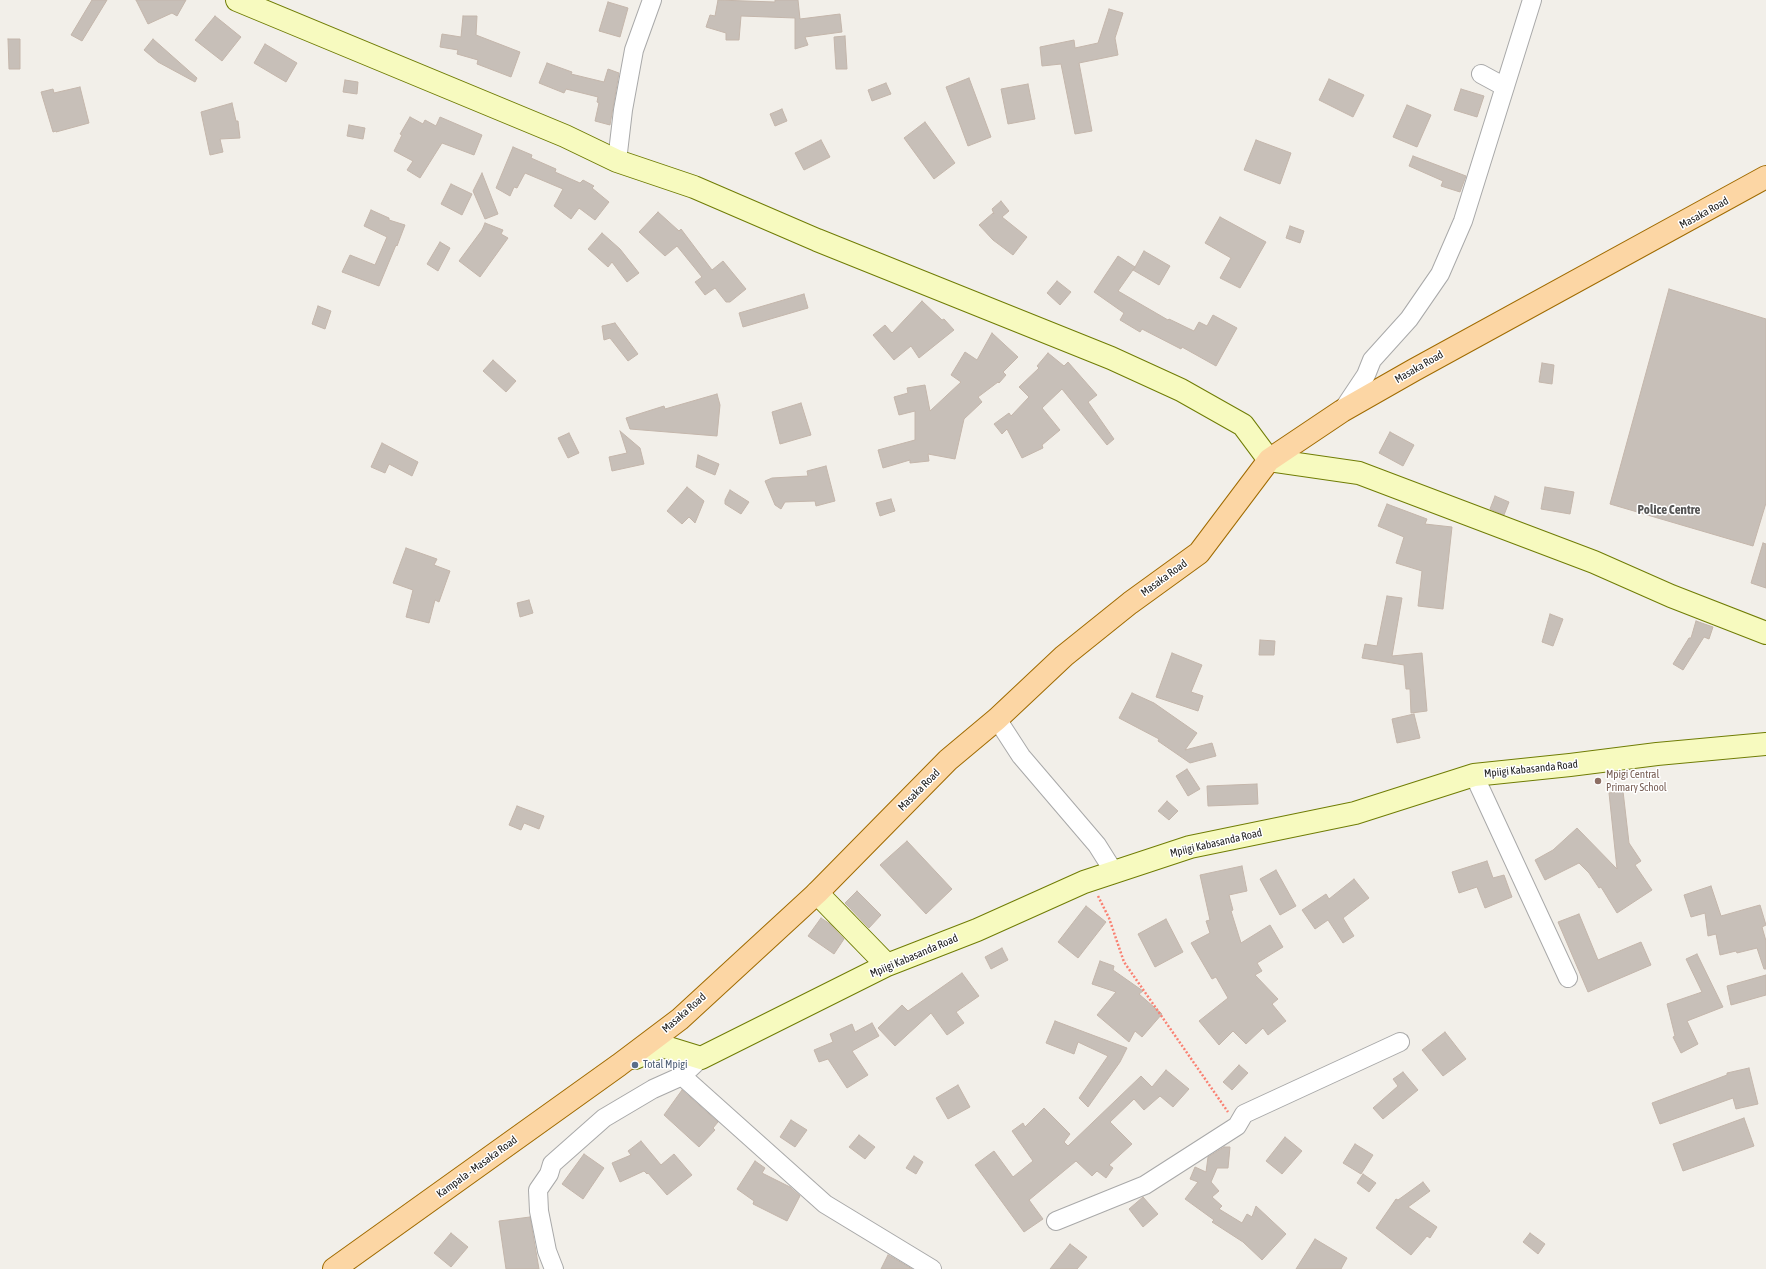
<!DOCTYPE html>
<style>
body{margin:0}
canvas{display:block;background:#f2efe9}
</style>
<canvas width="1766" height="1269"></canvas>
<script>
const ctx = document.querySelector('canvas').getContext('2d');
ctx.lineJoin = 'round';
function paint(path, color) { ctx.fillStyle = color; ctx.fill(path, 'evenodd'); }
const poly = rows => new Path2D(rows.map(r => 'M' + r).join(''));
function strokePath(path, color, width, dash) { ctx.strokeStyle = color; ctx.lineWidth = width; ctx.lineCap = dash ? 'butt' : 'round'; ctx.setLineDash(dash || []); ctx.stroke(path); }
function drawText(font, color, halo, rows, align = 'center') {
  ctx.font = font + ' "Asap Condensed",sans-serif'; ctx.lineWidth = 3; ctx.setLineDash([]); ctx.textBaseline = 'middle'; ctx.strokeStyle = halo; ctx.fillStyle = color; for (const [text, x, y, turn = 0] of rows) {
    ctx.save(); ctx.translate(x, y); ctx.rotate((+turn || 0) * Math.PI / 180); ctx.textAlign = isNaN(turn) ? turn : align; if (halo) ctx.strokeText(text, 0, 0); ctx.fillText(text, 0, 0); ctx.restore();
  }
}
const building = poly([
 [92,0,107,0,82,41,71,35,92,0],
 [136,0,186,0,177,16,172,13,148,24,136,0],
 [718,0,775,2,775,0,798,0,800,19,840,14,842,32,805,37,808,45,795,49,795,18,741,16,739,40,726,40,726,33,706,27,710,15,715,16,718,0],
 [608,2,628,8,620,37,599,31,608,2],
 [1109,9,1123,13,1115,38,1118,55,1079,63,1092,131,1075,134,1061,64,1042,66,1040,47,1074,40,1075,48,1098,43,1109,9],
 [215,16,241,37,222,61,195,40,215,16],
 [463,16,477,16,476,35,520,52,511,77,477,64,478,60,457,54,458,50,440,47,442,34,461,37,463,16],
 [845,36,847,69,836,69,834,37,845,36],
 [8,39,20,39,20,69,9,69,8,39],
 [153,39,197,78,195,82,158,62,144,50,153,39],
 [265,44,297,63,286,82,254,63,265,44],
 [547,63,572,72,571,74,604,82,608,69,619,73,610,125,595,121,599,103,597,102,598,97,566,89,564,93,539,83,547,63],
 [969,78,991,137,968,146,946,87,969,78],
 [1329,79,1364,95,1353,117,1319,100,1329,79],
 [345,80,358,82,357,94,343,92,345,80],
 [886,83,891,94,872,101,868,90,886,83],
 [1028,84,1035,119,1008,124,1001,89,1028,84],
 [80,87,89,123,56,132,56,131,53,132,41,92,53,89,54,93,80,87],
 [1461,89,1484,96,1477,117,1454,110,1461,89],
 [232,103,236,121,238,121,240,138,220,139,223,152,210,155,201,112,232,103],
 [1407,105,1431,115,1417,147,1393,137,1407,105],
 [782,109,787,121,775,126,770,114,782,109],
 [410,117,423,124,425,120,436,126,440,117,482,135,474,155,442,143,420,178,407,170,413,161,394,151,402,135,400,134,410,117],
 [925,122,955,163,934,179,904,138,925,122],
 [349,125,365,128,363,139,347,136,349,125],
 [821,140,830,157,804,170,795,153,821,140],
 [1256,140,1291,153,1280,184,1244,170,1256,140],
 [513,147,532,155,531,158,556,169,555,172,580,183,583,180,594,186,592,188,609,202,595,220,579,208,571,219,554,206,563,189,525,173,517,188,514,187,510,196,496,188,513,147],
 [1413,156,1466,176,1460,192,1441,186,1443,181,1409,166,1413,156],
 [482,173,498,214,485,219,473,191,482,173],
 [451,184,472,194,462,215,441,204,451,184],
 [1001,201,1009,211,1002,217,1027,237,1013,255,993,240,979,225,993,213,994,214,992,209,1001,201],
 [371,210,389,218,389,220,405,225,397,246,396,245,379,286,342,272,350,255,375,265,387,237,364,226,371,210],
 [658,212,679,231,681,229,712,270,723,261,746,289,730,302,726,302,715,288,705,295,695,282,702,277,677,246,665,256,639,232,658,212],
 [1220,217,1266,242,1240,288,1220,278,1231,258,1205,243,1220,217],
 [485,223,503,230,501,234,508,238,480,277,459,261,482,230,485,223],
 [1290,226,1304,231,1300,243,1286,238,1290,226],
 [602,233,620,249,639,273,627,282,612,262,608,267,588,249,602,233],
 [440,242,450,248,438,271,427,264,440,242],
 [1144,251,1170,266,1159,285,1133,270,1135,267,1118,291,1168,320,1169,319,1194,331,1199,322,1207,326,1213,315,1237,328,1216,366,1182,347,1181,349,1142,329,1140,332,1120,320,1124,313,1094,292,1118,256,1135,267,1144,251],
 [1057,281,1071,292,1060,305,1047,293,1057,281],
 [1669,289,1766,319,1766,503,1753,546,1610,504,1669,289],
 [804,294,808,308,743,327,739,313,804,294],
 [922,301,942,320,944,319,954,330,919,358,911,346,894,360,873,335,885,325,892,333,922,301],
 [318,306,331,311,325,329,312,324,318,306],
 [615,323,638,354,628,361,610,338,604,340,602,326,615,323],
 [992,333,1018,357,1003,372,1006,375,999,383,998,382,978,397,982,402,964,419,955,459,928,454,929,461,910,463,910,460,883,468,878,450,915,440,915,411,899,415,894,397,908,393,907,388,925,385,930,411,961,382,951,375,965,352,977,360,992,333],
 [1048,353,1064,366,1068,362,1097,395,1088,402,1114,439,1107,445,1062,389,1042,408,1060,430,1042,445,1043,448,1022,458,1007,429,1002,434,994,424,1009,413,1011,416,1029,397,1019,387,1039,368,1037,366,1048,353],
 [493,360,516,381,506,392,483,371,493,360],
 [1542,363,1554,365,1552,384,1539,382,1542,363],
 [717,394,720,405,717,436,630,429,626,418,664,406,665,409,717,394],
 [801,403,811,435,780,444,772,412,801,403],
 [620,431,640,448,644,464,612,471,609,457,627,453,620,431],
 [1390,432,1414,445,1403,466,1379,453,1390,432],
 [569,433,579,453,568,458,558,438,569,433],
 [382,443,418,462,412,476,389,464,385,473,371,467,382,443],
 [698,455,719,464,715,475,696,467,698,455],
 [826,466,835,501,816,506,815,501,785,502,781,509,775,505,765,481,772,478,808,476,807,471,826,466],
 [687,487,704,501,695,523,689,517,682,524,667,511,687,487],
 [1545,487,1574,492,1570,514,1541,509,1545,487],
 [730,490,749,502,741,514,725,504,725,500,730,490],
 [1495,496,1509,502,1504,515,1490,509,1495,496],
 [891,499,895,511,880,516,876,503,891,499],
 [1387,504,1427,519,1425,524,1452,527,1443,609,1418,606,1422,571,1396,563,1404,537,1378,526,1387,504],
 [1763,543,1766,544,1766,588,1751,583,1763,543],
 [406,548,437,559,434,565,450,571,439,602,435,600,429,623,406,617,413,590,393,583,406,548],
 [1387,596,1402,598,1392,656,1422,653,1427,711,1411,713,1410,689,1406,689,1404,665,1362,658,1365,644,1377,646,1387,596],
 [529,600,533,613,520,617,517,603,529,600],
 [1550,614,1563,619,1553,646,1542,642,1550,614],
 [1696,621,1713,627,1709,639,1704,637,1683,670,1673,664,1689,638,1691,638,1696,621],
 [1260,640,1275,641,1274,655,1259,655,1260,640],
 [1172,653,1202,665,1191,692,1203,696,1198,711,1156,697,1172,653],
 [1132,693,1154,703,1197,733,1185,750,1212,743,1216,756,1190,763,1158,741,1159,739,1119,718,1132,693],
 [1414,714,1420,738,1397,743,1392,719,1414,714],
 [1187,769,1200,789,1188,796,1176,776,1187,769],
 [1257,784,1258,804,1208,806,1207,786,1257,784],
 [1623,791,1629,843,1641,861,1635,865,1652,890,1617,913,1601,887,1599,888,1589,873,1579,863,1545,880,1535,860,1553,850,1577,828,1617,869,1609,793,1623,791],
 [1167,801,1178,811,1169,820,1158,811,1167,801],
 [517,806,544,816,539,829,524,823,521,830,509,825,517,806],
 [907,841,952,889,926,914,880,865,907,841],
 [1487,861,1493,878,1504,875,1512,897,1485,908,1477,887,1459,893,1452,872,1487,861],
 [1242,866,1247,891,1229,895,1233,910,1231,911,1241,943,1270,925,1283,947,1257,963,1262,971,1255,975,1278,999,1272,1004,1286,1021,1268,1035,1263,1028,1246,1044,1233,1031,1219,1045,1199,1021,1228,998,1216,977,1212,979,1191,943,1210,933,1206,921,1210,920,1200,875,1242,866],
 [1276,870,1296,906,1280,915,1260,879,1276,870],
 [1354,879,1369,898,1343,918,1354,936,1343,943,1328,920,1315,929,1302,910,1326,894,1329,899,1354,879],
 [1711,886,1721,916,1760,905,1766,925,1762,927,1766,941,1766,969,1764,969,1757,948,1737,953,1736,951,1720,955,1716,934,1708,936,1705,913,1691,917,1684,895,1711,886],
 [857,891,881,915,869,928,845,903,857,891],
 [1086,906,1106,922,1078,958,1058,942,1086,906],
 [1579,914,1598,960,1641,942,1651,965,1588,992,1558,922,1579,914],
 [821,918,830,924,844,939,834,954,808,936,821,918],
 [1166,919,1183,952,1155,967,1138,934,1166,919],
 [1002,948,1008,960,991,969,985,957,1002,948],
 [1697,954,1723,1007,1687,1021,1698,1044,1681,1053,1673,1037,1675,1036,1667,1004,1702,992,1686,959,1697,954],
 [1100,961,1114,966,1113,970,1143,991,1139,994,1162,1014,1142,1037,1135,1031,1129,1042,1097,1015,1116,992,1092,984,1100,961],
 [962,973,979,996,956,1012,964,1023,947,1035,931,1013,895,1046,878,1028,902,1005,908,1011,962,973],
 [1766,975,1766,995,1731,1005,1727,986,1766,975],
 [1055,1021,1127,1048,1120,1062,1088,1107,1079,1098,1108,1056,1078,1042,1074,1054,1046,1043,1055,1021],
 [872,1023,879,1036,852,1051,868,1075,847,1088,828,1059,819,1062,814,1050,833,1042,830,1034,852,1024,855,1032,872,1023],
 [1445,1032,1466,1059,1443,1076,1422,1050,1445,1032],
 [1239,1065,1248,1073,1232,1090,1223,1082,1239,1065],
 [1749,1068,1758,1104,1736,1109,1733,1098,1660,1124,1652,1103,1727,1075,1727,1073,1749,1068],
 [1166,1070,1189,1089,1173,1107,1160,1096,1144,1110,1134,1099,1110,1122,1132,1144,1109,1165,1113,1168,1106,1178,1097,1171,1092,1176,1076,1161,1029,1200,1043,1219,1024,1232,975,1165,994,1151,1013,1177,1033,1161,1012,1131,1023,1123,1025,1127,1044,1108,1070,1134,1064,1142,1068,1146,1141,1076,1152,1087,1166,1070],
 [1403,1072,1418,1090,1383,1119,1373,1108,1398,1086,1393,1079,1403,1072],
 [958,1085,970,1107,948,1119,936,1098,958,1085],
 [682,1090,718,1122,713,1128,715,1130,699,1147,664,1115,682,1090],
 [1744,1118,1754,1146,1683,1171,1673,1144,1744,1118],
 [791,1120,807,1130,795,1147,780,1137,791,1120],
 [859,1135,875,1147,865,1159,849,1147,859,1135],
 [1285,1137,1302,1151,1282,1174,1266,1161,1285,1137],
 [641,1141,661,1165,674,1154,692,1175,667,1195,648,1173,647,1174,644,1171,620,1182,612,1163,631,1155,628,1151,641,1141],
 [1355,1144,1373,1155,1361,1174,1343,1163,1355,1144],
 [1224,1147,1230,1147,1228,1168,1217,1168,1211,1182,1219,1191,1212,1197,1222,1206,1219,1209,1242,1223,1247,1214,1252,1217,1256,1206,1286,1234,1262,1260,1243,1242,1212,1222,1214,1220,1185,1199,1198,1182,1190,1179,1195,1167,1206,1172,1208,1157,1224,1147],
 [584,1154,604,1168,583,1199,562,1184,584,1154],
 [914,1156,923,1162,916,1174,906,1168,914,1156],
 [755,1161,765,1168,762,1173,790,1187,800,1196,787,1221,753,1204,754,1201,737,1189,755,1161],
 [1363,1174,1376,1183,1369,1192,1357,1183,1363,1174],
 [1423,1182,1430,1191,1408,1207,1437,1227,1430,1238,1427,1236,1411,1255,1376,1228,1396,1199,1398,1200,1423,1182],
 [1143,1197,1158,1214,1143,1227,1129,1209,1143,1197],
 [530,1217,539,1269,506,1269,499,1221,530,1217],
 [451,1233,468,1247,451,1267,434,1253,451,1233],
 [1530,1233,1545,1244,1538,1254,1523,1242,1530,1233],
 [1315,1239,1347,1258,1341,1269,1296,1269,1315,1239],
 [1070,1244,1087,1257,1077,1269,1050,1269,1070,1244],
 [888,1255,892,1257,912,1269,881,1269,888,1255]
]);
paint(building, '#c7bfb8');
strokePath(building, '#c4b6ab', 1);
const minor = poly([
 [1481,74,1505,87],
 [617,161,623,110,634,50,652,0],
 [1342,411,1366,375,1372,360,1409,319,1440,274,1463,221,1532,0],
 [997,719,1021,756,1097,845,1114,872],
 [1474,775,1568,978],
 [682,1076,825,1204,932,1269],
 [1056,1221,1145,1185,1237,1126,1244,1114,1400,1042],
 [554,1269,547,1251,539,1211,538,1190,549,1174,552,1164,604,1118,653,1089,682,1076,701,1058]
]);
const secondary = poly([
 [237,0,565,136,617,161,694,187,817,240,1111,358,1181,390,1243,425,1269,460,1359,473,1594,562,1671,596,1766,633],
 [817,893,887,965],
 [635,1058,662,1046,701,1058,887,965,977,930,1084,882,1190,847,1355,813,1474,775,1570,765,1657,754,1766,744]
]);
const primary = poly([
 [334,1269,619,1065,680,1019,817,893,948,760,997,719,1064,656,1130,603,1199,553,1269,460,1342,411,1414,370,1766,177]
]);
strokePath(minor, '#a9a9a9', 20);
strokePath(secondary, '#707d05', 24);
strokePath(primary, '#a06b00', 24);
strokePath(poly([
 [1098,896,1109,918,1124,962,1228,1112]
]), '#fa8072', 2.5, [2, 2]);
strokePath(minor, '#fff', 18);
strokePath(secondary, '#f7fabf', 22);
strokePath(primary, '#fcd6a4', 22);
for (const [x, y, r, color] of [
 [1598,781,4,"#8d6e63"],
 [635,1065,4,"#5c6f8a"]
]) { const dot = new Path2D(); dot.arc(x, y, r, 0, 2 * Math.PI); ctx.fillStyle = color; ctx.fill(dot); strokePath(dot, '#fff', 1.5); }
drawText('11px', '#222', '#fff', [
 ["Masaka Road",1704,213,-29],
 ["Masaka Road",1419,367,-30],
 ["Masaka Road",1164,578,-36],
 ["Mpiigi Kabasanda Road",1531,769,-6],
 ["Masaka Road",919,790,-45],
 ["Mpiigi Kabasanda Road",1216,843,-13],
 ["Mpiigi Kabasanda Road",914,956,-23],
 ["Masaka Road",684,1013,-41],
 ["Kampala - Masaka Road",477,1167,-36]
]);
drawText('11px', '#785e54', '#fff', [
 ["Mpigi Central",1606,775],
 ["Primary School",1606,788]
], 'left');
drawText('11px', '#4e5e75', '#fff', [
 ["Total Mpigi",643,1065]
], 'left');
drawText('bold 13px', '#555', '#fff', [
 ["Police Centre",1669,510]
]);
</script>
